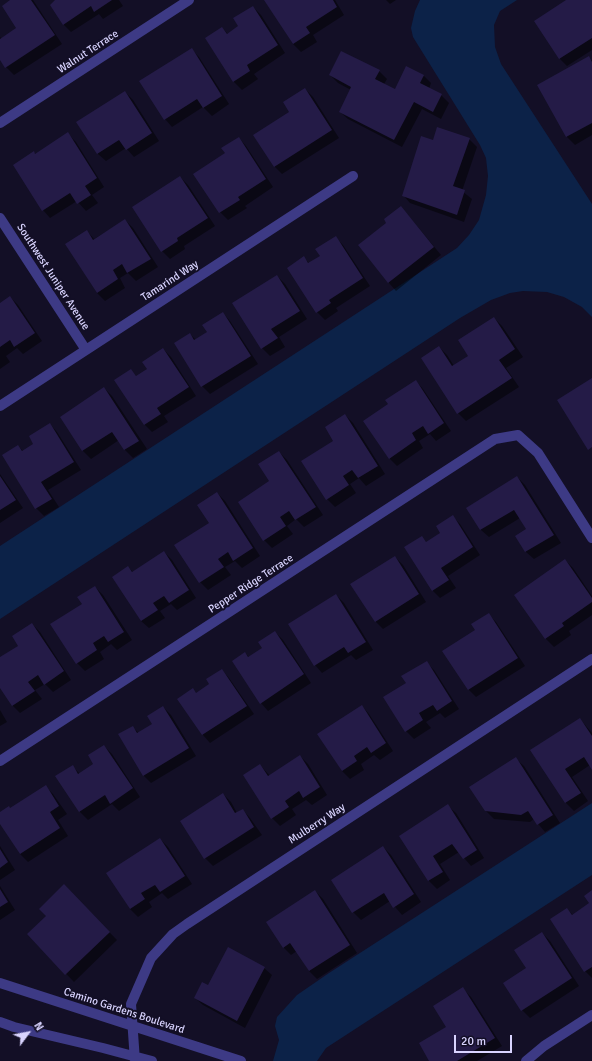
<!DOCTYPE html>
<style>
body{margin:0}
#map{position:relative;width:592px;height:1061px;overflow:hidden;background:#130f26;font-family:Signika,sans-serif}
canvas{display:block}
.north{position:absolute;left:8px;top:1013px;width:40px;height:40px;-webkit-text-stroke:3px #130f26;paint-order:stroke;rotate:58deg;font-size:11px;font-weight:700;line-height:16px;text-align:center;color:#d9d4ff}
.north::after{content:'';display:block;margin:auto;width:14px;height:18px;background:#d9d4ff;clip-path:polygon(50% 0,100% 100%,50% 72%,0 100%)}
.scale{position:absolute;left:454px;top:1035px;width:58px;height:18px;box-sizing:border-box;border:2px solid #d9d4ff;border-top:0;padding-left:5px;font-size:12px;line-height:14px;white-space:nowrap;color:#d9d4ff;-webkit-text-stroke:3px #130f26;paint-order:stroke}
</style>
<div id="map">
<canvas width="592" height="1061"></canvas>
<div class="north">N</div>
<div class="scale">20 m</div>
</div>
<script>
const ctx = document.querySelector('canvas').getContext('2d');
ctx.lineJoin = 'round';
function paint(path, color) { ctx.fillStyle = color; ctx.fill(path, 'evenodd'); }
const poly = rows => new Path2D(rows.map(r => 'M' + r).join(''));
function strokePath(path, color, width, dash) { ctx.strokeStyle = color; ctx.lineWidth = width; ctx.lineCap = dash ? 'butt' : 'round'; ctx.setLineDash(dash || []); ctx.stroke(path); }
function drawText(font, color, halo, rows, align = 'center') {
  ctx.font = font + ' Signika,sans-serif'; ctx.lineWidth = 4; ctx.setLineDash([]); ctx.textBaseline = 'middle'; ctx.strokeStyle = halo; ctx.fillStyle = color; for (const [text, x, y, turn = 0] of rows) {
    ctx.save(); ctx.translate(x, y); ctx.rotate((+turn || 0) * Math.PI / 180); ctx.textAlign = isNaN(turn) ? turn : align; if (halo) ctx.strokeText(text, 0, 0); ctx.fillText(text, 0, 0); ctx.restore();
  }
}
paint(poly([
 [420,0,517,0,500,11,494,25,495,47,501,64,592,204,592,317,582,307,564,297,547,292,523,291,510,293,491,300,460,318,0,619,0,546,457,248,469,235,479,220,486,195,488,176,486,158,480,145,413,37,411,28,415,11],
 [592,803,592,875,326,1048,317,1061,273,1061,279,1040,275,1026,277,1017,297,995,329,973]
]), '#0c2248');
paint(poly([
 [12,0,33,0,62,44,14,75,6,67,0,58,0,37,2,39,17,28],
 [56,0,119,0,123,6,103,19,99,14,71,32,63,24],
 [265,0,335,0,344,15,313,35,317,42,301,52,293,44],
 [386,0,396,0,390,4],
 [568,0,592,0,592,50,567,66,560,59],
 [253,7,261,15,285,53,254,74,258,79,242,90,234,82,206,39,222,28,228,34,240,26],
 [191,49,199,57,229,104,212,116,203,107,172,127,165,119],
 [589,57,592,61,592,135,575,145,567,137,538,85],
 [379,71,387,79,384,84,395,90,424,76,431,83,429,89,441,95,449,103,441,119,422,109,402,147,348,119,340,112,351,90,338,83,330,75],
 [305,89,313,97,339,138,282,174,274,166],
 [125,92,133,100,159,141,134,157,126,148,106,161,98,154,78,123],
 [68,134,76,142,104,187,92,195,98,203,86,211,77,201,50,218,43,210,34,153,36,154],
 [239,138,246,146,273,187,245,206,247,208,228,220,220,212,195,174,226,154],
 [469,139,477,147,462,191,472,199,464,222,410,203,403,195,433,141],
 [180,177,188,185,215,226,184,246,185,249,170,259,162,251],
 [401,207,408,215,441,255,396,291,389,283,359,246,387,223],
 [125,220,133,228,158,267,136,281,128,273,120,278,125,288,105,301,97,293,66,244,87,231,94,239],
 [335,237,343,245,370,286,336,308,338,311,325,320,317,312,304,258,310,264,321,256],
 [277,276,285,284,307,319,279,337,285,347,270,356,262,348,234,304],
 [10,297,18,305,42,341,23,354,17,348,6,356,10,362,0,369,0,304],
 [223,313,230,321,258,364,210,394,202,386,190,334,196,340,208,332],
 [494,318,502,326,523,357,506,368,519,387,466,421,458,413,439,347,447,355,454,366,469,356],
 [163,349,171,357,196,396,164,416,168,422,152,432,144,424,131,370,137,377,148,369],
 [416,381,423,389,451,431,436,441,430,434,419,441,423,448,397,466,389,458,389,404],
 [104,388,112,396,147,449,133,458,125,450,119,440,91,459,83,451,61,417],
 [345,415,353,423,385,474,366,486,359,478,350,484,356,493,335,507,327,499,335,441],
 [50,424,57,432,81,470,48,490,59,507,44,516,36,508,18,446,23,451,35,444],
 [279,452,287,460,323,515,304,527,296,519,287,526,293,534,272,548,264,540,271,481],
 [0,474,23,508,0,523],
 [517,477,525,485,561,543,534,559,526,552,517,536,527,530,520,518,489,537,481,530,468,508],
 [217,493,225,501,260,556,242,568,235,561,225,567,231,575,208,590,200,582,210,523],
 [452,516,460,524,480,555,448,576,456,588,440,598,432,590,421,537,427,543,441,533],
 [164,552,172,560,196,598,177,610,171,604,160,611,165,618,149,628,141,621,128,567,133,572],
 [395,557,403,565,426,602,383,629,375,621],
 [565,560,573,568,592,596,592,615,569,631,571,635,554,647,546,639,515,595],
 [95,587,103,595,132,640,117,650,111,644,100,652,104,659,85,671,77,663,83,604],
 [336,595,344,603,373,650,356,660,351,655,322,673,315,665],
 [488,614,496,622,525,666,476,697,468,689,476,630],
 [32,624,40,632,71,680,53,692,45,684,35,690,42,699,20,713,12,705,0,686,0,658,19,646],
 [275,632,283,640,311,683,268,711,261,703,245,653,249,657,263,648],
 [426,662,434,670,459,709,445,718,440,713,426,722,431,728,414,739,406,731,407,683],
 [222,670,229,678,254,714,210,743,203,735,179,699,196,694,210,684],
 [362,706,369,714,393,751,380,760,374,755,361,764,364,770,350,779,342,771,319,734],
 [163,707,171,715,196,756,151,783,143,775,132,727,139,733,154,724],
 [0,710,7,722,0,726],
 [580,719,592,733,592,768,590,765,572,777,588,801,574,811,566,803,532,750],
 [104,746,112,754,140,797,119,811,112,804,88,820,80,812,57,776,72,766,80,774,94,764],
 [300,756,308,764,327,795,312,805,306,800,292,809,296,815,280,826,272,818,260,765,270,776],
 [516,759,524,766,560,823,545,832,534,819,530,822,494,819,486,811],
 [46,787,53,794,67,814,58,820,68,836,28,862,20,854,0,822,0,813,11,809],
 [223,794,231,802,237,813,243,810,250,818,262,835,213,866,205,858,182,821],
 [448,806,456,813,484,858,471,866,459,852,440,864,450,880,437,889,429,881,400,836],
 [160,839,168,847,192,884,168,899,162,893,149,902,152,907,138,917,130,909,107,873],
 [0,846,15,870,0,880],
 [383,847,391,855,421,902,402,915,390,901,361,920,353,912],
 [0,886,15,910,0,920],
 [64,886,117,940,74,982,28,934,47,916],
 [315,891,323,899,357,953,317,979,309,971,297,951,291,955,283,947],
 [592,892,592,978,585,971,567,909,573,915,591,904],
 [542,933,550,941,579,986,530,1018,522,1010,505,984,528,969],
 [264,968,272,975,245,1028,203,1005,195,998,208,987],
 [463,989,471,997,502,1046,477,1061,431,1061,447,1027]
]), '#0007');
paint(poly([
 [10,0,31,0,55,35,5,68,0,60,0,39,16,28,2,6],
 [55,0,112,0,94,12,91,6,63,25,50,5],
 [264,0,333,0,337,7,306,27,310,33,293,44],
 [566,0,592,0,592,38,559,59,534,21],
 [253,6,278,45,247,65,250,71,233,82,205,38,222,27,227,34,238,26,233,18],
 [192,48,222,96,203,108,197,99,164,120,139,81],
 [341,51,380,70,375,79,395,89,406,66,424,75,420,83,442,94,433,112,414,102,394,140,339,112,351,87,329,75],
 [589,56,592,62,592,123,566,137,537,85],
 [305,88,332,130,274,167,253,135,289,112,283,102],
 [125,91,152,133,126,150,119,140,97,154,76,122],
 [437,127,470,138,453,186,465,190,457,215,402,196,421,136,433,140],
 [68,132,97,178,85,186,91,195,77,204,70,193,42,211,13,165,34,151,35,154],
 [239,137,266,179,238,197,240,200,219,213,193,174,225,153,221,148],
 [180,176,208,218,177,238,178,241,161,252,132,207],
 [401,206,434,247,388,283,358,245,386,223,384,219],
 [125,219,151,259,127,273,122,264,113,270,118,279,97,293,65,244,87,230,93,240],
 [336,236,363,278,329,300,331,303,316,313,287,268,304,256,308,263,320,256,315,249],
 [277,275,300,311,271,329,278,338,261,349,232,303],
 [10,296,35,333,14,347,10,340,0,347,0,303],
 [223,312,251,356,201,387,174,343,190,333,194,340,207,332,202,325],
 [494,317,515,349,499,360,512,378,457,414,421,358,439,346,452,366,468,356,458,340],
 [163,348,189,387,157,408,161,414,144,425,114,380,131,369,136,376,147,369,142,362],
 [592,378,592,447,588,450,557,400],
 [416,380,444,423,428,434,423,426,412,433,416,440,389,459,363,421,388,404,385,400],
 [104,387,139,441,124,450,112,432,82,451,60,417],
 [345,414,378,466,358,478,352,470,343,476,349,485,326,500,301,461,333,441,325,427],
 [50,423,74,462,41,482,52,499,35,509,2,455,18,445,22,451,33,444,29,436],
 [279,451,316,507,295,520,289,511,280,517,286,526,263,541,238,502,269,481,258,464],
 [0,476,16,500,0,510],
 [517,476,554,535,525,552,515,536,526,529,514,510,480,530,466,508],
 [217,492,253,548,233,561,228,552,218,559,224,567,199,583,174,545,209,523,197,505],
 [453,515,473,547,441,568,449,580,432,591,404,547,422,536,426,542,440,533,436,526],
 [164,551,189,590,169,603,164,596,153,603,158,610,141,621,112,577,128,566,132,572],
 [395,556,419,594,375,622,350,584],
 [565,559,592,598,592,602,562,623,564,626,545,639,514,595],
 [95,586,124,632,108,642,104,636,93,643,97,650,76,664,50,624,82,604,77,597],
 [336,594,366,642,348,653,344,647,314,666,288,624],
 [489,613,518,658,468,690,442,651,475,630,471,624],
 [32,623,64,671,44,685,38,675,28,682,35,691,12,706,0,688,0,657,18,646,12,636],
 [275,631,304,674,260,704,232,661,245,652,248,657,262,648,258,642],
 [427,661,452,701,437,711,433,705,419,713,423,720,405,732,383,697,406,683,401,676],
 [222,669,247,706,202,735,177,699,193,688,196,693,209,684,206,679],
 [362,705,386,743,371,753,367,747,354,756,357,761,342,771,317,734],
 [163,706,189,748,143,776,118,734,133,726,137,733,152,724,147,716],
 [580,718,592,736,592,770,584,757,565,769,581,793,565,803,530,750],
 [104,745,133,788,110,804,105,795,79,812,55,776,73,765,78,774,93,764,88,755],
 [300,755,320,787,303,798,299,791,285,801,289,807,271,819,243,775,260,764,268,776],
 [516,757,553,815,537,825,528,811,521,815,485,811,469,787],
 [46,785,59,806,50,812,60,828,20,854,0,824,0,812,9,806,10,808],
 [223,793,235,813,243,809,254,827,204,859,180,821],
 [448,804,477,850,463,859,452,844,433,856,443,872,428,881,399,836],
 [160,838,185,876,160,892,155,885,141,893,145,899,130,909,106,873],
 [383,846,414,894,393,908,384,893,352,913,331,880],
 [0,849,8,862,0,868],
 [64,884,110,932,65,975,27,934,46,916,39,909],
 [0,889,8,902,0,907],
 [315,890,350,945,309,971,290,943,283,948,266,922],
 [592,890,592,967,584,972,550,919,567,908,572,915,589,903,584,896],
 [542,932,572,978,521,1011,503,983,526,968,514,950],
 [228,947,265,967,237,1021,194,998,202,982,208,985],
 [463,987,495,1038,457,1061,429,1061,419,1043,446,1027,433,1006]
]), '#241b47');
strokePath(poly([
 [0,123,189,0],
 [0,218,86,350],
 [0,406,353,176],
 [0,761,495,439,518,435,538,453,592,538],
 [0,983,241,1061],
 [0,1022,14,1027,103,1048,152,1061],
 [135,1061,131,1004,151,958,173,934,187,924,592,659],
 [526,1061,544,1046,592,1015]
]), '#3d3a85', 10);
drawText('11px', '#d9d4ff', '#130f26', [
 ["Walnut Terrace",88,52,-33],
 ["Southwest Juniper Avenue",53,277,57],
 ["Tamarind Way",170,281,-33],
 ["Pepper Ridge Terrace",251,584,-33],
 ["Mulberry Way",317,824,-33],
 ["Camino Gardens Boulevard",124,1011,18]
]);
</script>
